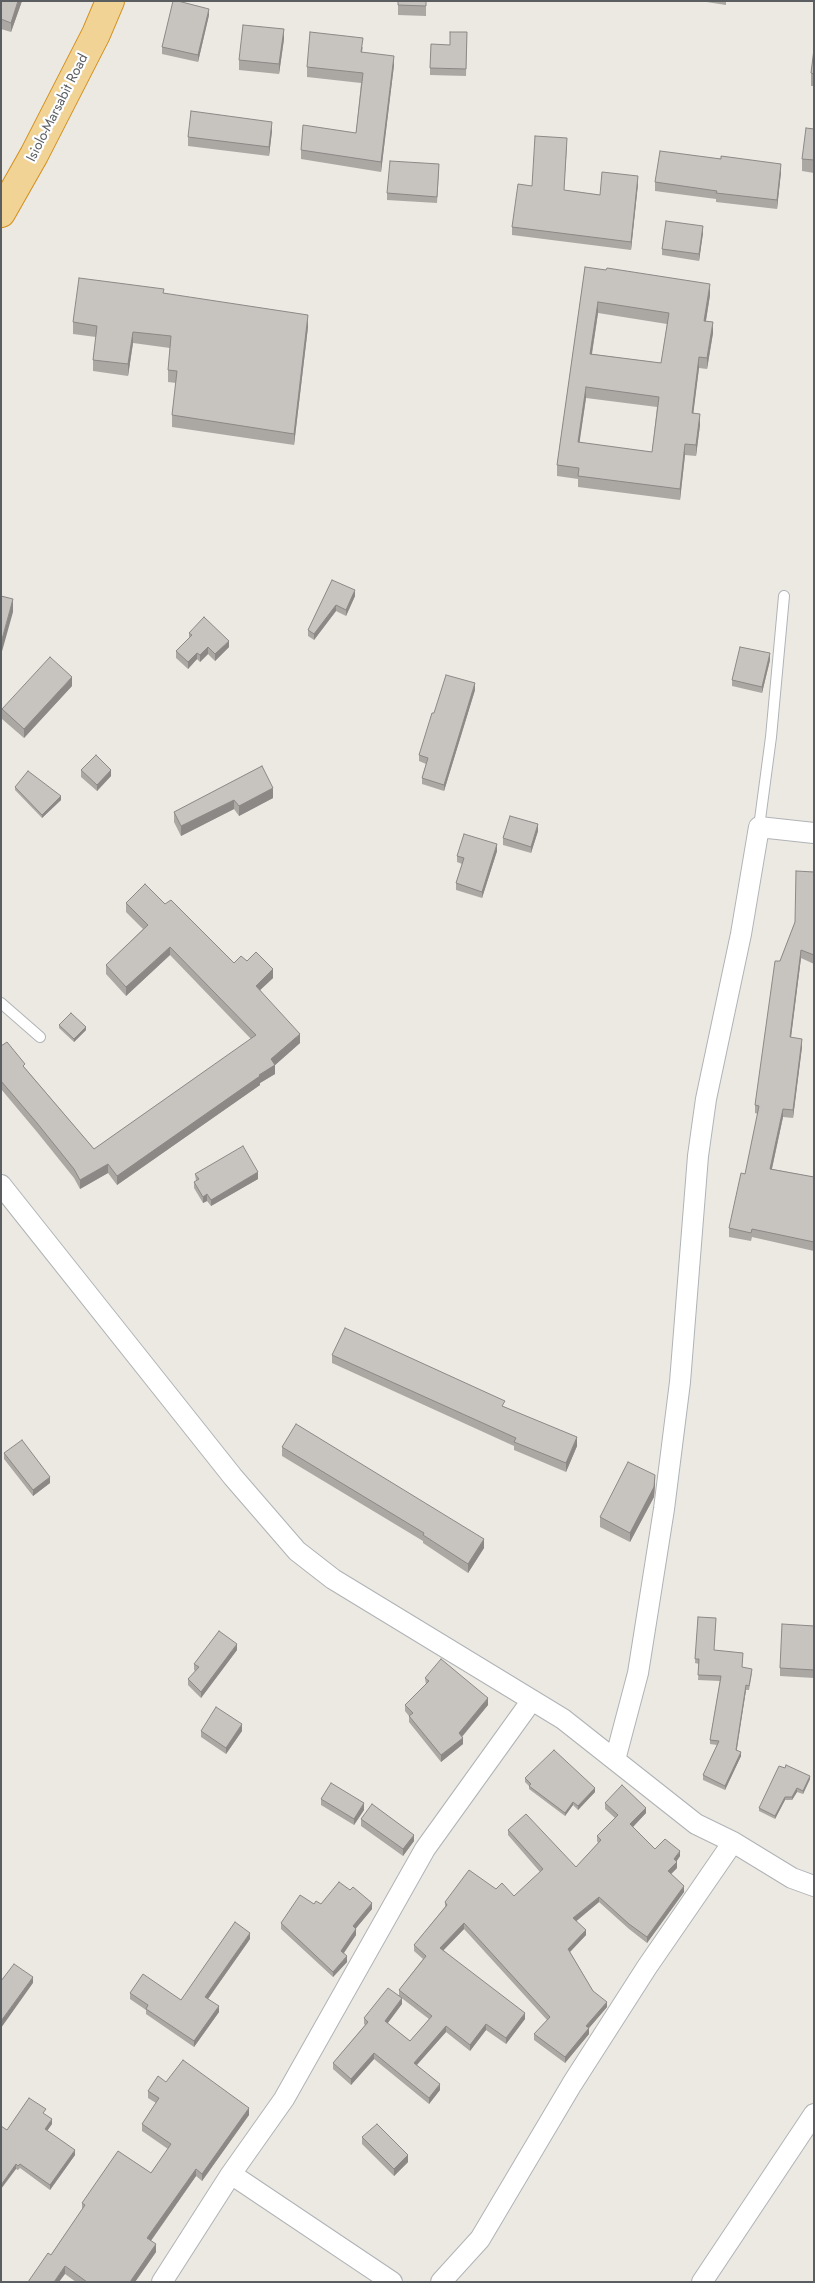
<!DOCTYPE html>
<style>
body{margin:0}
#map{position:relative;width:815px;height:2283px;overflow:hidden;background:#ebe9e2;font-family:Jost,sans-serif}
canvas{display:block}
.frame{position:absolute;inset:0;border:2px solid #5a5e61;pointer-events:none}
</style>
<div id="map">
<canvas width="815" height="2283"></canvas>
<div class="frame"></div>
</div>
<script>
const ctx = document.querySelector('canvas').getContext('2d');
ctx.lineJoin = 'round';
const poly = rows => new Path2D(rows.map(r => 'M' + r).join(''));
function strokePath(path, color, width, dash) { ctx.strokeStyle = color; ctx.lineWidth = width; ctx.lineCap = dash ? 'butt' : 'round'; ctx.setLineDash(dash || []); ctx.stroke(path); }
function paint(path, color) { ctx.fillStyle = color; ctx.fill(path, 'evenodd'); }
function drawText(font, color, halo, rows, align = 'center') {
  ctx.font = font + ' Jost,sans-serif'; ctx.lineWidth = 4.5; ctx.setLineDash([]); ctx.textBaseline = 'middle'; ctx.strokeStyle = halo; ctx.fillStyle = color; for (const [text, x, y, turn = 0] of rows) {
    ctx.save(); ctx.translate(x, y); ctx.rotate((+turn || 0) * Math.PI / 180); ctx.textAlign = isNaN(turn) ? turn : align; if (halo) ctx.strokeText(text, 0, 0); ctx.fillText(text, 0, 0); ctx.restore();
  }
}
const lane = poly([
 [759,827,771,737,784,596],
 [1,1003,40,1037]
]);
const street = poly([
 [1,1185,233,1477,297,1551,333,1579,563,1719,696,1824,733,1842,792,1878,814,1886],
 [615,1760,638,1673,664,1509,680,1382,698,1156,706,1099,741,934,759,827,814,833],
 [231,2174,392,2282],
 [162,2282,231,2174,284,2099,425,1849,532,1700],
 [441,2282,480,2239,572,2084,647,1967,733,1842],
 [702,2282,814,2114]
]);
const highway = poly([
 [1,213,34,155,96,34,110,1]
]);
strokePath(lane, '#b0b3b6', 12);
strokePath(street, '#b0b3b6', 22);
strokePath(highway, '#d38e1a', 30);
strokePath(lane, '#fff', 10);
strokePath(street, '#fff', 20);
strokePath(highway, '#f0d395', 28);
paint(poly([
 [1,1,22,1,11,32,1,29],
 [398,1,426,1,426,16,398,15],
 [700,1,726,1,726,5],
 [209,15,198,62,162,54,162,47],
 [467,32,466,76,430,75,430,68,450,45],
 [284,39,279,74,239,70,239,60],
 [363,47,362,52,394,65,381,172,301,159,301,150,356,133,361,83,307,77,307,67],
 [814,49,814,86,811,86,811,73],
 [814,129,814,173,802,171,802,159],
 [272,131,269,156,188,146,188,137],
 [567,146,564,190,600,195,638,184,631,250,512,235,512,227,532,186],
 [439,170,437,203,387,200,387,193],
 [781,172,777,209,716,202,716,199,655,191,655,182],
 [703,233,699,261,662,255,662,249],
 [585,267,710,295,706,321,713,333,707,369,699,368,693,413,700,425,696,456,685,455,680,500,578,487,578,479,557,476,557,465],
 [598,313,667,324,661,363,592,354],
 [586,398,657,407,652,452,579,443],
 [164,293,308,327,294,445,172,427,172,415,176,383,168,382,168,370,170,348,133,343,128,376,93,371,93,360,96,337,73,334,73,322],
 [332,580,355,596,346,616,336,611,314,640,308,636,308,630],
 [189,633,229,647,215,661,208,654,200,662,197,659,188,669,176,658,176,651,189,638],
 [770,660,762,693,732,686,732,680],
 [72,686,24,738,2,719,2,709],
 [475,690,444,791,422,784,422,778,426,764,419,761,419,755,434,713],
 [262,766,273,798,239,816,234,809,181,836,174,822,174,812],
 [81,770,111,776,97,791,81,777],
 [15,787,61,800,42,818,15,790],
 [538,831,531,853,503,845,503,838],
 [497,851,482,898,456,890,456,883,462,864,457,862,457,856],
 [814,872,814,964,801,958,791,1037,802,1047,793,1118,783,1117,772,1169,814,1177,814,1251,752,1237,751,1241,729,1237,729,1228,745,1174,758,1114,755,1113,755,1105,780,961],
 [126,903,165,904,234,963,247,961,273,978,260,990,300,1043,275,1065,275,1074,260,1083,260,1085,117,1185,108,1173,80,1189,74,1178,37,1132,1,1089,1,1046,25,1068,94,1149,251,1039,170,955,126,996,106,974,106,965,143,929,126,912],
 [59,1025,86,1030,74,1042,59,1028],
 [195,1174,258,1179,211,1206,207,1201,203,1203,194,1188,194,1182,196,1181],
 [332,1355,505,1407,577,1446,566,1472,514,1450,514,1446,332,1363],
 [282,1447,484,1548,468,1573,423,1543,423,1541,282,1456],
 [4,1453,50,1483,33,1496,4,1459],
 [655,1485,654,1497,630,1542,600,1527,600,1517],
 [698,1617,714,1650,752,1673,749,1690,746,1690,736,1750,741,1756,725,1790,703,1780,703,1775,717,1745,710,1744,710,1740,720,1681,698,1680,699,1664,695,1663],
 [814,1626,814,1678,780,1676,780,1668],
 [237,1650,201,1698,188,1685,188,1679,195,1671,194,1670,194,1664],
 [425,1678,488,1705,462,1737,463,1744,441,1762,409,1722,409,1716,405,1711,405,1705,426,1685],
 [201,1731,242,1731,226,1754,201,1737],
 [525,1778,595,1792,578,1810,573,1805,565,1816,529,1789,529,1786,525,1782],
 [810,1779,803,1794,797,1792,792,1800,785,1800,775,1819,759,1811,759,1808],
 [321,1799,364,1810,354,1825,321,1805],
 [605,1803,646,1813,633,1827,655,1849,680,1856,676,1862,677,1868,671,1874,684,1892,647,1943,629,1929,599,1902,576,1921,586,1935,570,1952,593,1991,607,2007,589,2028,589,2034,565,2063,534,2040,534,2034,547,2020,464,1929,443,1950,525,2019,506,2044,486,2030,470,2051,446,2032,417,2065,440,2090,429,2104,374,2059,351,2085,333,2069,333,2063,365,2025,364,2024,364,2018,402,2004,387,2023,410,2041,429,2019,399,1996,399,1990,423,1959,414,1951,414,1945,445,1907,445,1902,496,1889,514,1896,540,1872,508,1835,508,1830,576,1867,598,1843,597,1841,597,1836,615,1818,605,1809],
 [361,1819,414,1841,403,1856,361,1826],
 [314,1904,372,1909,356,1928,356,1935,344,1953,347,1962,333,1977,281,1929,281,1923],
 [250,1939,208,1999,219,2012,194,2047,146,2014,146,2010,130,1999,130,1993,181,2000],
 [166,2082,249,2115,202,2181,196,2176,151,2241,156,2252,135,2282,76,2282,65,2274,51,2255,82,2210,82,2203,151,2173,168,2149,142,2131,142,2124,156,2103,148,2098,148,2091],
 [45,2114,52,2124,47,2131,75,2155,50,2190,20,2168,18,2170,16,2169,7,2130,46,2114],
 [362,2137,408,2162,394,2176,362,2144]
]), '#aba8a4');
paint(poly([
 [18,1,22,1,11,32,11,23],
 [209,9,209,15,198,62,198,55],
 [284,29,284,39,279,74,279,64],
 [394,56,394,65,381,172,381,162],
 [272,122,272,131,269,156,269,147],
 [781,164,781,172,777,209,777,200],
 [638,176,638,184,631,250,631,242],
 [703,226,703,233,699,261,699,254],
 [710,284,710,295,704,332,704,321],
 [598,302,598,313,590,365,590,354],
 [308,315,308,327,294,445,294,434],
 [713,322,713,333,707,369,707,358],
 [133,332,133,343,128,376,128,364],
 [699,357,699,368,692,424,692,413],
 [586,387,586,398,578,453,578,442],
 [700,414,700,425,696,456,696,445],
 [685,444,685,455,680,500,680,489],
 [355,590,355,596,346,616,346,610],
 [13,599,13,612,1,655,1,643],
 [336,605,336,611,314,640,314,634],
 [229,641,229,647,215,661,215,654],
 [208,647,208,654,200,662,200,655],
 [197,653,197,659,188,669,188,662],
 [770,653,770,660,762,693,762,687],
 [72,677,72,686,24,738,24,729],
 [475,683,475,690,444,791,444,785],
 [111,770,111,776,97,791,97,785],
 [273,788,273,798,239,816,239,806],
 [61,796,61,800,42,818,42,815],
 [234,800,234,809,181,836,181,826],
 [538,824,538,831,531,853,531,847],
 [497,844,497,851,482,898,482,892],
 [170,947,170,955,126,996,126,987],
 [801,950,801,958,790,1045,790,1037],
 [273,969,273,978,256,994,256,986],
 [86,1027,86,1030,74,1042,74,1039],
 [300,1034,300,1043,274,1066,275,1065,275,1074,260,1083,260,1085,117,1185,117,1176,259,1075,271,1059],
 [802,1039,802,1047,793,1118,793,1110],
 [783,1109,783,1117,770,1177,770,1169],
 [108,1164,108,1173,80,1189,80,1180],
 [258,1172,258,1179,211,1206,211,1200],
 [207,1194,207,1201,203,1203,203,1197],
 [577,1437,577,1446,566,1472,566,1463],
 [655,1475,655,1485,654,1497,630,1542,630,1533],
 [50,1477,50,1483,33,1496,33,1490],
 [484,1539,484,1548,468,1573,468,1564],
 [237,1644,237,1650,201,1698,201,1692],
 [746,1685,746,1690,736,1755,736,1750],
 [488,1698,488,1705,459,1740,459,1733],
 [242,1724,242,1731,226,1754,226,1748],
 [463,1738,463,1744,441,1762,441,1755],
 [741,1752,741,1756,725,1790,725,1786],
 [810,1776,810,1779,803,1794,803,1791],
 [595,1788,595,1792,578,1810,578,1806],
 [797,1788,797,1792,792,1800,792,1797],
 [785,1797,785,1800,775,1819,775,1816],
 [573,1802,573,1805,565,1816,565,1813],
 [364,1803,364,1810,354,1825,354,1819],
 [646,1808,646,1813,630,1830,630,1824],
 [414,1835,414,1841,403,1856,403,1849],
 [680,1851,680,1856,674,1865,674,1859],
 [677,1862,677,1868,668,1877,668,1871],
 [684,1886,684,1892,647,1943,647,1937],
 [599,1897,599,1902,573,1924,573,1918],
 [372,1903,372,1909,353,1932,353,1926],
 [464,1923,464,1929,440,1954,440,1948],
 [356,1929,356,1935,341,1957,341,1951],
 [586,1930,586,1935,568,1954,568,1949],
 [250,1933,250,1939,205,2003,205,1997],
 [347,1956,347,1962,333,1977,333,1972],
 [33,1977,33,1983,1,2028,1,2021],
 [402,1998,402,2004,385,2027,385,2021],
 [607,2002,607,2007,589,2028,589,2034,565,2063,565,2057,586,2026],
 [219,2006,219,2012,194,2047,194,2041],
 [525,2013,525,2019,506,2044,506,2038],
 [486,2024,486,2030,470,2051,470,2045],
 [446,2026,446,2032,414,2068,414,2063],
 [374,2053,374,2059,351,2085,351,2079],
 [440,2084,440,2090,429,2104,429,2098],
 [249,2108,249,2115,202,2181,202,2174],
 [52,2119,52,2124,45,2134,45,2129],
 [75,2150,75,2155,50,2190,50,2185],
 [408,2155,408,2162,394,2176,394,2169],
 [16,2164,16,2169,1,2189,1,2185],
 [196,2169,196,2176,147,2246,147,2238],
 [156,2244,156,2252,135,2282,130,2282],
 [65,2266,65,2274,59,2282,54,2282]
]), '#8b8886');
const building = poly([
 [1,1,18,1,11,23,1,19,1,1],
 [173,1,178,1,209,9,198,55,162,47,173,1],
 [398,1,426,1,426,6,398,5,398,1],
 [243,25,284,29,279,64,239,60,243,25],
 [310,32,363,38,361,52,394,56,381,162,301,150,303,125,356,133,363,73,307,67,310,32],
 [450,32,467,32,466,69,430,68,431,44,450,45,450,32],
 [814,49,814,74,811,73,814,49],
 [191,111,272,122,269,147,188,137,191,111],
 [806,128,814,129,814,160,802,159,806,128],
 [535,136,567,138,564,190,600,195,602,172,638,176,631,242,512,227,518,184,532,186,535,136],
 [660,151,721,159,721,156,781,164,777,200,716,193,717,191,655,182,660,151],
 [390,161,439,164,437,197,387,193,390,161],
 [666,221,703,226,699,254,662,249,666,221],
 [585,267,606,270,607,268,710,284,704,321,713,322,707,358,699,357,692,413,700,414,696,445,685,444,680,489,578,476,579,468,557,465,585,267],
 [598,302,669,313,661,363,590,354,598,302],
 [586,387,659,397,652,452,578,442,586,387],
 [79,278,164,289,163,293,308,315,294,434,172,415,177,371,168,370,171,336,133,332,128,364,93,360,97,326,73,322,79,278],
 [332,580,355,590,346,610,336,605,314,634,308,630,332,580],
 [1,596,13,599,1,643,1,596],
 [204,617,229,641,215,654,208,647,200,655,197,653,188,662,176,651,192,635,189,633,204,617],
 [740,647,770,653,762,687,732,680,740,647],
 [50,657,72,677,24,729,2,709,50,657],
 [446,675,475,683,444,785,422,778,428,758,419,755,432,713,434,713,446,675],
 [96,755,111,770,97,785,81,770,96,755],
 [262,766,273,788,239,806,234,800,181,826,174,812,262,766],
 [28,771,61,796,42,815,15,787,28,771],
 [510,816,538,824,531,847,503,838,510,816],
 [464,834,497,844,482,892,456,883,464,858,457,856,464,834],
 [796,871,814,872,814,955,801,950,790,1037,802,1039,793,1110,783,1109,770,1169,814,1177,814,1242,752,1229,751,1233,729,1228,741,1173,745,1174,759,1106,755,1105,775,961,780,961,795,922,796,871],
 [145,884,165,904,171,900,234,963,241,956,247,961,256,952,273,969,256,986,300,1034,271,1059,275,1065,259,1075,260,1076,117,1176,108,1164,80,1180,74,1169,37,1123,1,1081,1,1046,7,1042,25,1064,23,1066,94,1149,256,1035,170,947,126,987,106,965,148,925,126,903,145,884],
 [71,1013,86,1027,74,1039,59,1025,71,1013],
 [243,1146,258,1172,211,1200,207,1194,203,1197,194,1182,199,1179,195,1174,243,1146],
 [345,1328,505,1401,502,1406,577,1437,566,1463,514,1442,516,1438,332,1355,345,1328],
 [296,1424,484,1539,468,1564,423,1535,424,1533,282,1447,296,1424],
 [22,1440,50,1477,33,1490,4,1453,22,1440],
 [628,1462,655,1475,654,1487,630,1533,600,1517,628,1462],
 [698,1617,716,1618,714,1650,743,1653,742,1667,752,1669,749,1686,746,1685,736,1750,741,1752,725,1786,703,1775,719,1741,710,1740,721,1676,698,1675,699,1659,695,1659,698,1617],
 [782,1624,814,1626,814,1670,780,1668,782,1624],
 [219,1631,237,1644,201,1692,188,1679,199,1667,194,1664,219,1631],
 [441,1659,488,1698,459,1733,463,1738,441,1755,409,1716,413,1713,405,1705,429,1681,425,1678,441,1659],
 [216,1707,242,1724,226,1748,201,1731,216,1707],
 [554,1750,595,1788,578,1806,573,1802,565,1813,529,1786,531,1784,525,1778,554,1750],
 [786,1765,810,1776,803,1791,797,1788,792,1797,785,1797,775,1816,759,1808,779,1766,785,1768,786,1765],
 [331,1783,364,1803,354,1819,321,1799,331,1783],
 [622,1785,646,1808,630,1824,655,1849,665,1839,680,1851,674,1859,677,1862,668,1871,684,1886,647,1937,629,1924,599,1897,573,1918,586,1930,568,1949,593,1991,607,2002,586,2026,589,2028,565,2057,534,2034,550,2017,464,1923,440,1948,525,2013,506,2038,486,2024,470,2045,446,2026,414,2063,440,2084,429,2098,374,2053,351,2079,333,2063,368,2022,364,2018,388,1988,402,1998,385,2021,410,2041,432,2016,399,1990,426,1956,414,1945,447,1905,445,1902,469,1870,496,1889,502,1883,514,1896,543,1869,508,1830,526,1814,576,1867,601,1840,597,1836,618,1815,605,1803,622,1785],
 [372,1804,414,1835,403,1849,361,1819,372,1804],
 [339,1882,350,1890,353,1887,372,1903,353,1926,356,1929,341,1951,347,1956,333,1972,281,1923,300,1895,314,1904,316,1901,321,1904,339,1882],
 [235,1922,250,1933,205,1997,219,2006,194,2041,146,2009,148,2005,130,1993,143,1974,181,2000,235,1922],
 [14,1964,33,1977,1,2021,1,1981,14,1964],
 [183,2060,249,2108,202,2174,196,2169,147,2238,156,2244,130,2282,87,2282,65,2266,54,2282,28,2282,48,2253,51,2255,85,2205,82,2203,118,2151,151,2173,171,2144,142,2124,159,2098,148,2091,158,2076,166,2082,183,2060],
 [29,2098,46,2109,43,2113,52,2119,45,2129,75,2150,50,2185,20,2164,18,2166,16,2164,1,2185,1,2126,7,2130,29,2098],
 [377,2124,408,2155,394,2169,362,2137,377,2124]
]);
paint(building, '#c7c3bf');
strokePath(building, '#8b8886', 1);
drawText('14px', '#5a5e61', '#fff', [
 ["Isiolo-Marsabit Road",58,108,-63]
]);
</script>
